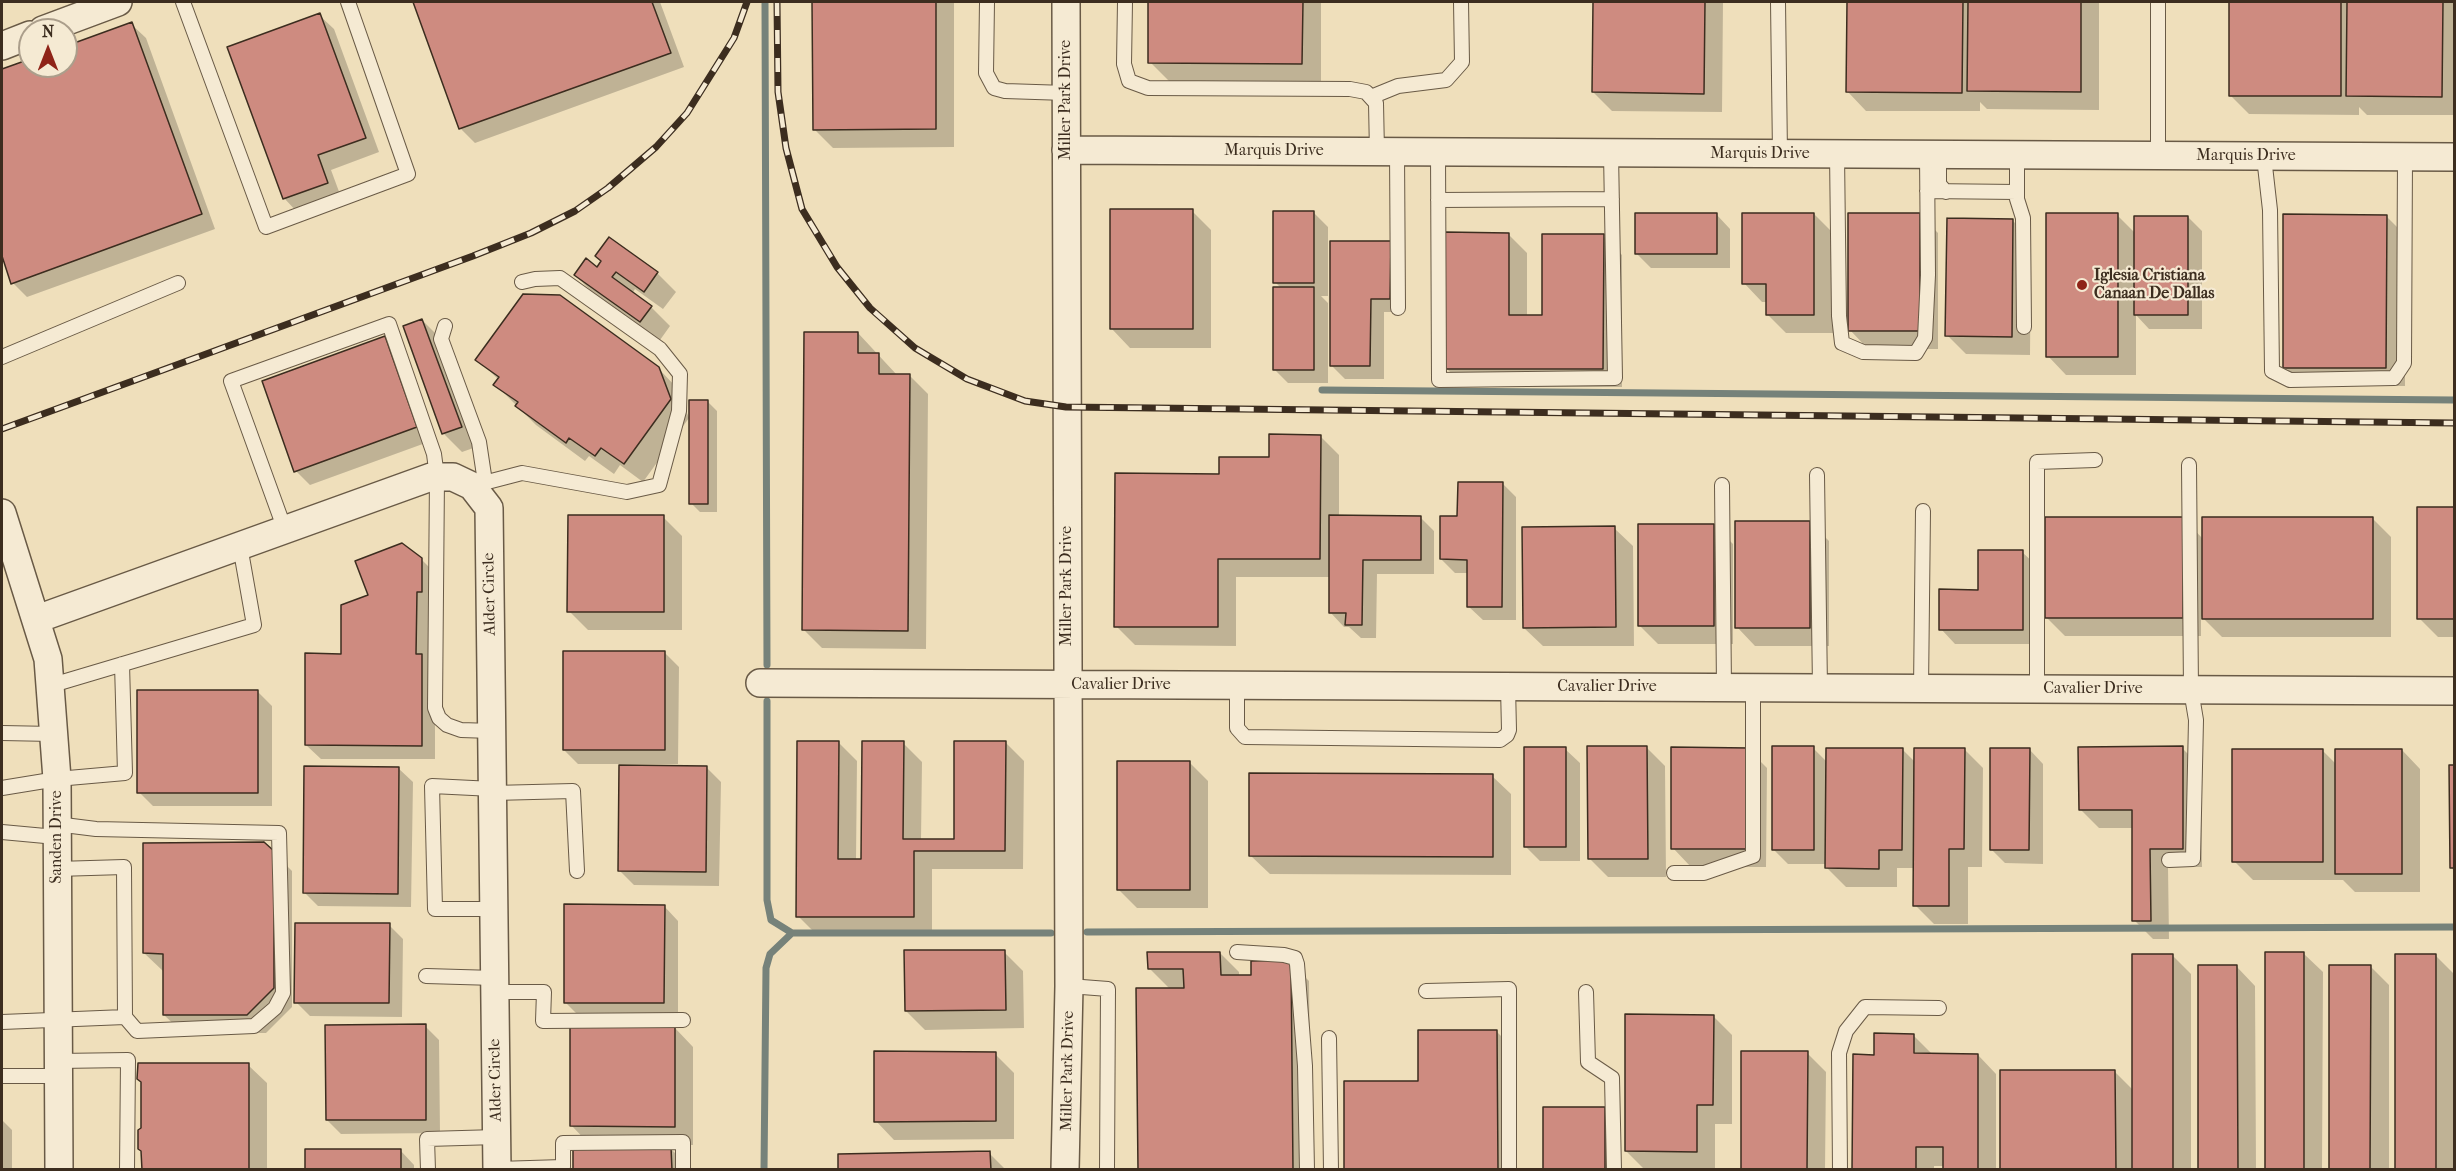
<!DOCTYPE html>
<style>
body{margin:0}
#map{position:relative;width:2456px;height:1171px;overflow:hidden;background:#efdfbb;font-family:"IM FELL French Canon",serif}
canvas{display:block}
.frame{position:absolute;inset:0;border:3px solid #3c2d1f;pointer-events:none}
.north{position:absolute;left:18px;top:18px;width:60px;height:60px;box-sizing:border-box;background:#f5ead3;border:2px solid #ab9e8b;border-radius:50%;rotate:0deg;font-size:16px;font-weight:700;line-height:24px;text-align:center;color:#3c2d1f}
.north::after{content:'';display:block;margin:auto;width:21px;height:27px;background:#8f2418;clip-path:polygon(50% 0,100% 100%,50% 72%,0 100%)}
</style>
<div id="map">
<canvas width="2456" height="1171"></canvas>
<div class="frame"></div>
<div class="north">N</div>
</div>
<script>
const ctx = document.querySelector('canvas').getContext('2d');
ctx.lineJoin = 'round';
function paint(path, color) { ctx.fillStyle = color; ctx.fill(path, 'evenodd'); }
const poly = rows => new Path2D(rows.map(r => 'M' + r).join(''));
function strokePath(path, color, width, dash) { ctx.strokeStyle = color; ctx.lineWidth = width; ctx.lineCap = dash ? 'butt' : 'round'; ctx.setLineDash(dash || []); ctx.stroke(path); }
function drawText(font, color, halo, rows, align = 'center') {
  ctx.font = font + ' "IM FELL French Canon",serif'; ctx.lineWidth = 4.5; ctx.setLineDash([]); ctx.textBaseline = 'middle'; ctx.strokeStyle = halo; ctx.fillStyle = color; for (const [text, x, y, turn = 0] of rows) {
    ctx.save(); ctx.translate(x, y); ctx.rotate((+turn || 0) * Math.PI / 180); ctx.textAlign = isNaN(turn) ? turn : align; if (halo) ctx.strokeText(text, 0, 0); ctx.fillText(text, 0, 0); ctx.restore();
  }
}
paint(poly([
 [414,2,660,2,684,67,475,143,460,128],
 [814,2,954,2,954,147,833,148,814,129],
 [1150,2,1321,2,1321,82,1169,81,1150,62],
 [1594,2,1723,2,1722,112,1612,111,1593,92],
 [1849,2,2099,2,2099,110,1987,109,1980,102,1980,111,1866,111,1848,92],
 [2230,2,2454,2,2454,115,2367,115,2359,107,2359,115,2249,114,2230,95],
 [319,15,334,29,379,152,331,170,341,197,298,213,284,198],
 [131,24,146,38,215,229,27,297,13,283,2,252,2,71,30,61,30,66,66,66,66,48],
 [1192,211,1211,230,1211,348,1130,348,1112,329],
 [1314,213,1328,227,1328,296,1321,296,1328,303,1328,383,1288,383,1274,369,1282,289,1275,282],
 [1716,214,1730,229,1730,268,1651,268,1637,254],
 [1814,214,1833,233,1833,333,1786,333,1767,314,1767,302,1762,302,1744,283],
 [1919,214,1938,233,1938,349,1868,349,1850,330],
 [2117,215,2135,233,2188,217,2202,231,2202,329,2149,329,2136,315,2136,375,2066,375,2048,356],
 [2386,216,2405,235,2405,386,2304,386,2285,367],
 [2012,220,2031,239,2030,355,1966,354,1947,335],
 [1508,234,1527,253,1527,316,1543,316,1603,236,1622,255,1622,387,1465,387,1446,368],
 [609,239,657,273,676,292,663,309,635,289,632,294,651,307,670,326,660,340,594,294,575,275,597,269,602,262],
 [1390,242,1404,256,1404,312,1384,312,1384,379,1345,379,1331,365],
 [422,320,441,339,479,446,462,452,443,433],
 [858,333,897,375,909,375,928,394,926,649,822,648,803,629],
 [384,338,399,352,431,441,310,485,296,471],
 [477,359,658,368,677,388,689,418,643,482,620,465,614,474,589,456,585,461,536,425,495,384,499,380],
 [708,402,717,411,717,512,700,512,691,503],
 [1320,436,1339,455,1339,517,1420,517,1434,531,1434,574,1377,574,1376,638,1361,638,1349,627,1344,627,1330,612,1330,577,1236,577,1236,646,1135,645,1116,626,1220,476,1270,459],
 [1502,483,1516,497,1516,620,1483,620,1468,606,1469,573,1455,573,1441,559,1459,518],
 [2419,509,2454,509,2454,637,2438,637,2419,618],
 [663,517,682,536,682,630,588,630,569,611],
 [2183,518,2203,539,2372,518,2391,537,2391,637,2222,637,2201,616,2201,636,2065,636,2046,617],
 [1810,522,1829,541,1829,646,1755,646,1737,627],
 [1714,525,1733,544,1733,644,1658,644,1639,625],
 [1614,528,1633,546,1634,646,1543,646,1524,628],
 [2022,552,2037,566,2036,644,1955,644,1941,629],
 [421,559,435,573,435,759,321,759,306,745,342,655,370,596],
 [665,653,679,667,678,764,578,764,564,750],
 [258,692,272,706,272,806,153,806,139,792],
 [838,742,857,761,856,860,863,860,903,743,922,762,921,840,955,840,1005,742,1024,761,1023,869,932,869,932,936,817,935,798,916],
 [1647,748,1665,766,1666,877,1608,877,1589,858],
 [1813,748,1827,762,1902,749,1915,762,1964,749,1983,768,1982,867,1968,867,1968,924,1934,924,1915,905,1915,868,1897,868,1897,887,1846,887,1827,868,1827,864,1788,864,1773,849],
 [2182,748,2201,767,2202,867,2168,867,2169,939,2153,939,2134,920,2133,828,2099,828,2081,810],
 [1565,749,1580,763,1580,861,1540,861,1526,847],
 [1748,749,1767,768,1766,867,1691,867,1673,848],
 [2029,749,2043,764,2043,864,2005,863,1991,849],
 [2322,750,2336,764,2402,750,2420,769,2420,892,2355,892,2343,880,2253,880,2234,861],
 [1189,762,1208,781,1208,908,1137,908,1118,889],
 [2450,766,2454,766,2454,871,2451,867],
 [398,768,413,782,411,907,318,906,304,892],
 [707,768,721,782,719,886,634,885,619,870],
 [1492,776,1511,794,1511,875,1270,874,1251,856],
 [273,852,292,871,292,1007,266,1033,183,1033,164,1015,163,971,144,953],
 [664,906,678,921,678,1017,579,1016,565,1002],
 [389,925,403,939,402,1017,310,1016,296,1002],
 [1004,952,1023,971,1024,1028,925,1030,906,1011],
 [1220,953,1239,972,1239,976,1252,976,1290,962,1309,981,1311,1170,1139,1170,1170,989,1149,968],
 [2304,954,2323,972,2322,1170,2266,1170],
 [2172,955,2191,974,2191,1170,2001,1170,2115,1072,2133,1090],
 [2435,955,2454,974,2454,1170,2396,1170],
 [2370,966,2389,985,2389,1170,2330,1170],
 [2237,967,2255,986,2256,1170,2200,1170],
 [1713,1016,1732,1035,1732,1124,1715,1124,1715,1170,1645,1170,1626,1151],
 [425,1026,439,1040,440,1133,341,1134,327,1120],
 [675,1028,693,1047,693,1145,590,1145,572,1126],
 [1496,1031,1515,1050,1516,1170,1346,1170,1420,1082],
 [1913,1035,1932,1054,1978,1055,1996,1074,1996,1170,1944,1170,1944,1166,1934,1166,1934,1170,1854,1170],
 [1807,1053,1826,1072,1825,1170,1742,1170],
 [995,1054,1014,1073,1014,1139,894,1140,876,1121],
 [248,1065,267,1083,267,1170,143,1170,143,1128],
 [1605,1109,1619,1123,1619,1170,1544,1170],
 [2,1120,12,1130,12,1170,2,1170],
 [671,1149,685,1163,685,1170,574,1170],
 [400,1150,414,1165,414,1170,307,1170],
 [989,1153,1006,1170,840,1170]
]), '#0003');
strokePath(poly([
 [765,2,767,665],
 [1322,390,2454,400],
 [767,701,767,900,771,920,792,933,1051,933],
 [1087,932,2454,927],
 [764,1170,766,968,770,954,792,933]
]), '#76827a', 7);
const building = poly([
 [413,2,652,2,671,53,459,129,413,2],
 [812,2,936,2,936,129,813,130,812,2],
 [1148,2,1303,2,1302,64,1148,63,1148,2],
 [1593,2,1705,2,1704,94,1592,92,1593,2],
 [1847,2,1963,2,1962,93,1846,92,1847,2],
 [1968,2,2081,2,2081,92,1967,91,1968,2],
 [2229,2,2341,2,2341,96,2229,96,2229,2],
 [2347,2,2443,2,2442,97,2346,96,2347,2],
 [320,13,366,138,318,155,328,183,283,199,227,47,320,13],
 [132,22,202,214,11,284,2,256,2,69,30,59,30,66,66,66,66,46,132,22],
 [1110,209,1193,209,1193,329,1110,329,1110,209],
 [1273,211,1314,211,1314,283,1273,283,1273,211],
 [1635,213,1717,213,1717,254,1635,254,1635,213],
 [1742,213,1814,213,1814,315,1766,315,1766,284,1742,284,1742,213],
 [1848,213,1920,213,1920,331,1848,331,1848,213],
 [2046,213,2118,213,2118,357,2046,357,2046,213],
 [2283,214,2387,215,2386,368,2283,368,2283,214],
 [2134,216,2188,216,2188,315,2134,315,2134,216],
 [1947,218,2013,219,2012,337,1945,336,1947,218],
 [1445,232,1509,233,1509,315,1542,315,1542,234,1604,234,1603,369,1445,369,1445,232],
 [609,237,658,272,644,292,616,272,612,277,652,306,640,322,574,275,586,258,597,267,601,261,595,256,609,237],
 [1330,241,1391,241,1390,299,1371,299,1370,366,1330,366,1330,241],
 [1273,287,1314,287,1314,370,1273,370,1273,287],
 [523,294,560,295,659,367,671,399,624,464,601,448,595,456,569,438,566,443,515,406,518,402,493,385,499,377,475,360,523,294],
 [422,319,462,427,442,434,403,326,422,319],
 [804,332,858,332,858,353,879,353,879,374,910,374,908,631,802,630,804,332],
 [385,336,417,427,294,472,262,381,385,336],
 [689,400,708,400,708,504,689,504,689,400],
 [1269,434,1321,435,1320,559,1218,559,1218,627,1114,627,1115,473,1219,474,1219,457,1269,457,1269,434],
 [1458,482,1503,482,1502,607,1467,607,1467,560,1440,559,1440,516,1457,516,1458,482],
 [2417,507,2454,507,2454,619,2417,619,2417,507],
 [568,515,664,515,664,612,567,612,568,515],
 [1329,515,1421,516,1421,560,1363,560,1362,625,1345,625,1346,613,1329,613,1329,515],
 [2045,517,2183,517,2183,618,2045,618,2045,517],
 [2202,517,2373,517,2373,619,2202,619,2202,517],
 [1735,521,1810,521,1810,628,1735,628,1735,521],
 [1638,524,1714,524,1714,626,1638,626,1638,524],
 [1615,526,1616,627,1523,628,1522,527,1615,526],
 [402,543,422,558,422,592,417,592,416,654,422,654,422,746,305,745,305,653,341,654,341,605,368,595,355,561,402,543],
 [1978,550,2023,550,2023,630,1939,630,1939,589,1978,590,1978,550],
 [563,651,665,651,665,750,563,750,563,651],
 [137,690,258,690,258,793,137,793,137,690],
 [797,741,839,741,838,859,861,859,862,741,904,741,903,839,954,839,954,741,1006,741,1005,851,914,851,914,917,796,917,797,741],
 [1587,746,1647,746,1648,859,1588,859,1587,746],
 [1772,746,1814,746,1814,850,1772,850,1772,746],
 [2183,746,2183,849,2150,849,2151,921,2132,921,2132,810,2079,810,2078,747,2183,746],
 [1524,747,1566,747,1566,847,1524,847,1524,747],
 [1671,747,1749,748,1748,849,1671,849,1671,747],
 [1826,748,1903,748,1902,850,1879,850,1879,869,1825,868,1826,748],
 [1914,748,1965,748,1964,849,1949,849,1949,906,1913,906,1914,748],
 [1990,748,2030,748,2029,850,1990,850,1990,748],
 [2232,749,2323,749,2323,862,2232,862,2232,749],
 [2335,749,2402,749,2402,874,2335,874,2335,749],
 [1117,761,1190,761,1190,890,1117,890,1117,761],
 [619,765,707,766,706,872,618,871,619,765],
 [2449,765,2454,765,2454,868,2450,868,2449,765],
 [304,766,399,767,398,894,303,893,304,766],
 [1249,773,1493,774,1493,857,1249,856,1249,773],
 [264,842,274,851,274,988,247,1015,163,1015,163,954,143,953,143,843,264,842],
 [564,904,665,905,664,1003,564,1003,564,904],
 [295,923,390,923,389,1003,294,1003,295,923],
 [904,950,1005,950,1006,1010,905,1011,904,950],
 [1147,952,1220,952,1221,975,1251,975,1251,961,1291,960,1293,1170,1138,1170,1136,988,1184,988,1183,969,1148,969,1147,952],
 [2265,952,2304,952,2304,1170,2265,1170,2265,952],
 [2132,954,2173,954,2173,1170,2132,1170,2132,954],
 [2395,954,2436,954,2436,1170,2395,1170,2395,954],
 [2198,965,2237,965,2238,1170,2198,1170,2198,965],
 [2329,965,2371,965,2370,1170,2329,1170,2329,965],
 [1625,1014,1714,1015,1713,1105,1697,1105,1697,1152,1625,1151,1625,1014],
 [426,1024,426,1120,326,1120,325,1025,426,1024],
 [570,1026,675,1027,675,1127,570,1126,570,1026],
 [1418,1030,1497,1030,1498,1170,1344,1170,1344,1081,1418,1081,1418,1030],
 [1874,1033,1914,1034,1914,1053,1978,1054,1978,1170,1943,1170,1943,1147,1916,1147,1916,1170,1852,1170,1853,1054,1874,1055,1874,1033],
 [874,1051,996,1052,996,1121,874,1122,874,1051],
 [1741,1051,1808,1051,1807,1170,1741,1170,1741,1051],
 [138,1063,249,1063,249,1170,142,1170,141,1151,138,1149,138,1130,141,1128,141,1082,137,1079,138,1063],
 [2000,1070,2115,1070,2116,1170,2000,1170,2000,1070],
 [1543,1107,1605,1107,1605,1170,1543,1170,1543,1107],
 [573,1147,671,1147,672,1170,573,1170,573,1147],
 [305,1149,401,1149,401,1170,305,1170,305,1149],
 [990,1151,991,1170,838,1170,838,1154,990,1151]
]);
paint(building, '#ce8b80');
strokePath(building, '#3c2d1f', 1.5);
const lane = poly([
 [183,2,266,227,408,174,348,2],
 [987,2,986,73,994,88,1005,91,1066,93],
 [1125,2,1124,64,1129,81,1148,88,1350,89,1366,92,1376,103,1377,152],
 [1778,2,1780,154],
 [2158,2,2158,156],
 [1371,97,1398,86,1446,80,1462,62,1461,2],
 [1397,152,1398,308],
 [1438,152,1439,380,1615,378,1611,153],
 [1837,154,1839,316,1842,343,1863,352,1916,353,1925,338,1928,275,1927,155],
 [1939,155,1939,184,1946,192],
 [2017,155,2017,199,2023,218,2024,327],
 [2264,157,2270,210,2272,371,2290,380,2394,378,2404,363,2405,157],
 [1927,191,2017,192],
 [1438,200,1612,199],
 [445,326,441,339,479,442,485,482],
 [2,357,178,283],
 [1817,475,1820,688],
 [1722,485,1724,688],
 [472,486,522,473,627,492,659,485,679,411,680,374,660,349,560,278,535,279,522,282],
 [285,530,231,381,389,324,434,454,437,477,435,708,439,718,447,725,461,730,492,731],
 [49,686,254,625,240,546],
 [1237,686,1237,728,1245,737,1500,740,1507,735,1509,730,1508,687],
 [1921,689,1923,511],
 [2037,689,2037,462,2095,460],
 [2,733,53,734],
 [2,788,57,779,125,773,122,664],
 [493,789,432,786,435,909,494,909],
 [493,793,573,791,577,871],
 [56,824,96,829,279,833,283,993,275,1008,254,1026,137,1031,125,1017],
 [2,832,56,837],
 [2169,860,2193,859,2196,720,2191,690,2189,465],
 [1674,873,1704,873,1753,856,1753,688],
 [1237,952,1284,955,1295,958,1297,964,1305,1066,1307,1170],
 [426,976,495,978],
 [1069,986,1108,989,1107,1170],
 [1426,991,1509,989,1509,1170],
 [495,992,544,992,543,1021,683,1020],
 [1586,992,1588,1062,1612,1078,1614,1170],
 [2,1022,125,1017,124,867,57,869],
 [1329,1038,1331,1170],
 [58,1061,128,1060,127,1170],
 [2,1076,58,1076],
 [497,1169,563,1167,563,1143,683,1142,683,1170],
 [428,1170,427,1139,497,1137],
 [1840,1170,1839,1053,1846,1031,1865,1007,1939,1008]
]);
const street = poly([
 [43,30,118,2],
 [2,46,30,35],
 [1066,150,2454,157],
 [2,513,48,659,57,779,59,1170],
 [37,619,431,477,453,477,472,486,489,508,497,1170],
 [760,683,2454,691],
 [1065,1170,1069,986,1066,2]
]);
strokePath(lane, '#695a46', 16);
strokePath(street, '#695a46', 30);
strokePath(lane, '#f5ead3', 14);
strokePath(street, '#f5ead3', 27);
const rail = poly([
 [777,2,778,92,786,148,802,209,837,267,870,308,915,348,967,379,1025,401,1066,407,2454,423],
 [2,429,473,256,531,233,575,211,608,188,656,147,687,113,734,38,747,2]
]);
strokePath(rail, '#3c2d1f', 7);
strokePath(rail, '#f5ead3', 4.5, [14]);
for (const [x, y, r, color] of [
 [2082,285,6,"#8f2418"]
]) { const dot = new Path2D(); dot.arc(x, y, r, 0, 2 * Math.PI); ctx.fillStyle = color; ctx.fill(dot); strokePath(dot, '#f5ead3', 2); }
drawText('16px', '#3c2d1f', '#f5ead3', [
 ["Miller Park Drive",1066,100,-90],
 ["Marquis Drive",1274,151],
 ["Marquis Drive",1760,154],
 ["Marquis Drive",2246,156],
 ["Miller Park Drive",1067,586,-90],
 ["Alder Circle",490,594,-91],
 ["Cavalier Drive",1121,685],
 ["Cavalier Drive",1607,687],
 ["Cavalier Drive",2093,689],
 ["Sanden Drive",57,837,-90],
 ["Miller Park Drive",1068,1071,-89],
 ["Alder Circle",496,1080,-91]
]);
drawText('bold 16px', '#3c2d1f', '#f5ead3', [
 ["Iglesia Cristiana",2094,276],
 ["Canaan De Dallas",2094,294]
], 'left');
</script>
